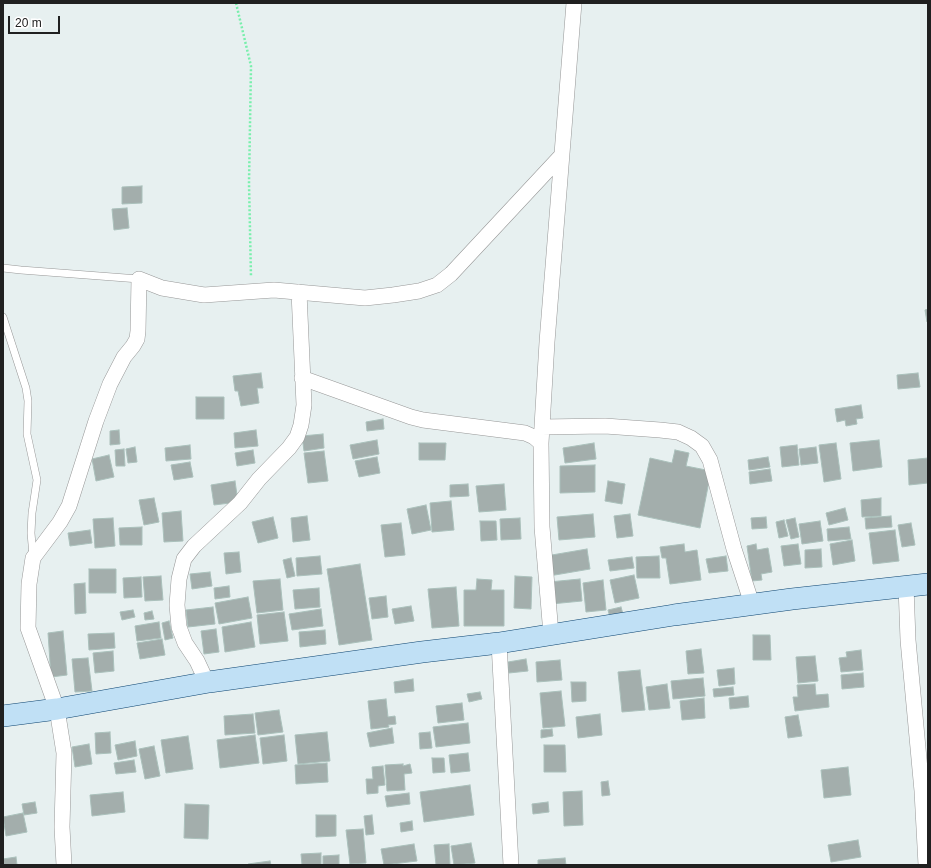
<!DOCTYPE html>
<style>
body{margin:0}
#map{position:relative;width:931px;height:868px;overflow:hidden;background:#e7f0f0;font-family:Arial,sans-serif}
canvas{display:block}
.frame{position:absolute;inset:0;border:4px solid #202020;pointer-events:none}
.scale{position:absolute;left:8px;top:16px;width:52px;height:18px;box-sizing:border-box;border:2px solid #202020;border-top:0;padding-left:5px;font-size:12px;line-height:14px;white-space:nowrap;color:#202020;-webkit-text-stroke:3px #fff;paint-order:stroke}
</style>
<div id="map">
<canvas width="931" height="868"></canvas>
<div class="frame"></div>
<div class="scale">20 m</div>
</div>
<script>
const ctx = document.querySelector('canvas').getContext('2d');
ctx.lineJoin = 'round';
function paint(path, color) { ctx.fillStyle = color; ctx.fill(path, 'evenodd'); }
const poly = rows => new Path2D(rows.map(r => 'M' + r).join(''));
function strokePath(path, color, width, dash) { ctx.strokeStyle = color; ctx.lineWidth = width; ctx.lineCap = dash ? 'butt' : 'round'; ctx.setLineDash(dash || []); ctx.stroke(path); }
const building = poly([
 [142,186,142,203,122,204,122,187,142,186],
 [127,208,129,228,114,230,112,209,127,208],
 [928,309,928,321,927,322,925,310,928,309],
 [261,373,263,388,257,388,259,403,241,406,238,391,235,391,233,376,261,373],
 [918,373,920,387,898,389,897,375,918,373],
 [196,397,224,397,224,419,196,419,196,397],
 [861,405,863,418,856,419,857,424,846,426,845,420,837,422,835,409,861,405],
 [383,419,384,429,367,431,366,422,383,419],
 [119,430,120,444,110,445,110,431,119,430],
 [256,430,258,446,235,448,234,433,256,430],
 [323,434,324,448,304,451,302,436,323,434],
 [377,440,379,454,353,459,350,445,377,440],
 [879,440,882,467,853,471,850,443,879,440],
 [419,443,446,443,445,460,419,460,419,443],
 [594,443,596,459,565,463,563,448,594,443],
 [836,443,841,479,824,482,819,445,836,443],
 [190,445,191,459,166,461,165,448,190,445],
 [797,445,799,465,782,467,780,447,797,445],
 [135,447,137,462,128,463,126,449,135,447],
 [816,447,818,463,801,465,799,449,816,447],
 [124,449,125,466,116,466,115,450,124,449],
 [253,450,255,463,237,466,235,453,253,450],
 [675,450,689,453,686,466,711,471,700,528,638,515,650,458,672,463,675,450],
 [324,451,328,481,308,483,304,453,324,451],
 [109,455,114,477,96,481,92,459,109,455],
 [377,457,380,473,359,477,355,461,377,457],
 [768,457,770,467,749,470,748,460,768,457],
 [928,458,928,483,909,485,908,460,928,458],
 [190,462,193,477,174,480,171,465,190,462],
 [595,465,595,492,560,493,560,466,595,465],
 [770,469,772,481,750,484,749,472,770,469],
 [235,481,238,502,214,505,211,485,235,481],
 [608,481,625,484,622,504,605,501,608,481],
 [468,484,469,496,450,497,450,485,468,484],
 [504,484,506,510,479,512,476,486,504,484],
 [154,498,159,522,144,525,139,500,154,498],
 [881,498,881,516,862,517,861,500,881,498],
 [451,501,454,530,432,532,430,503,451,501],
 [426,505,431,530,412,534,407,509,426,505],
 [845,508,848,520,829,525,826,513,845,508],
 [181,511,183,541,164,542,162,513,181,511],
 [593,514,595,537,559,540,557,517,593,514],
 [630,514,633,536,617,538,614,516,630,514],
 [307,516,310,540,293,542,291,518,307,516],
 [891,516,892,527,866,529,865,518,891,516],
 [273,517,278,538,258,543,252,522,273,517],
 [766,517,767,528,752,529,751,518,766,517],
 [113,518,115,546,95,548,93,519,113,518],
 [520,518,521,539,501,540,500,519,520,518],
 [795,518,799,537,791,539,786,520,795,518],
 [784,520,788,536,779,538,776,522,784,520],
 [480,521,496,521,497,540,481,541,480,521],
 [820,521,823,541,802,544,799,524,820,521],
 [401,523,405,555,385,557,381,525,401,523],
 [911,523,915,545,902,547,898,525,911,523],
 [142,527,142,545,120,545,119,528,142,527],
 [849,527,851,539,828,541,827,529,849,527],
 [90,530,92,543,70,546,68,533,90,530],
 [895,530,899,561,873,564,869,533,895,530],
 [852,540,855,561,833,565,830,544,852,540],
 [684,544,685,552,697,550,701,580,670,584,666,558,662,558,660,547,684,544],
 [756,544,757,550,768,548,772,572,761,574,762,580,752,581,747,546,756,544],
 [798,544,801,564,784,566,781,546,798,544],
 [587,549,590,569,549,576,546,556,587,549],
 [821,549,822,567,805,568,805,550,821,549],
 [239,552,241,572,226,574,224,553,239,552],
 [320,556,322,574,297,576,296,558,320,556],
 [659,556,660,578,637,578,636,557,659,556],
 [726,556,728,571,709,573,706,559,726,556],
 [632,557,634,568,610,571,608,560,632,557],
 [291,558,295,576,287,578,283,560,291,558],
 [360,564,372,640,339,645,327,569,360,564],
 [89,569,116,569,116,593,89,593,89,569],
 [210,572,212,586,192,589,190,574,210,572],
 [634,575,639,598,615,603,610,580,634,575],
 [161,576,163,600,145,601,143,577,161,576],
 [515,576,532,577,531,609,514,608,515,576],
 [141,577,142,597,124,598,123,578,141,577],
 [280,579,283,610,257,613,253,581,280,579],
 [477,579,492,580,491,590,504,590,504,626,464,626,464,590,476,590,477,579],
 [580,579,582,601,551,604,549,582,580,579],
 [603,580,606,610,586,612,583,583,603,580],
 [85,583,86,613,75,614,74,584,85,583],
 [229,586,230,597,215,599,214,588,229,586],
 [456,587,459,626,432,628,428,589,456,587],
 [319,588,320,607,295,609,293,590,319,588],
 [386,596,388,617,372,619,369,598,386,596],
 [248,597,252,618,219,624,215,603,248,597],
 [411,606,414,621,395,624,392,609,411,606],
 [213,607,215,624,188,627,186,610,213,607],
 [621,607,625,621,612,625,608,610,621,607],
 [321,609,323,626,292,630,289,614,321,609],
 [133,610,135,617,122,620,120,612,133,610],
 [152,611,154,619,145,620,144,613,152,611],
 [284,612,288,641,260,644,257,615,284,612],
 [169,621,173,638,165,640,162,623,169,621],
 [159,622,161,638,137,641,135,626,159,622],
 [251,622,255,647,225,652,222,627,251,622],
 [216,629,219,652,204,654,201,631,216,629],
 [325,630,326,644,300,647,299,632,325,630],
 [63,631,67,675,51,677,48,633,63,631],
 [114,633,115,648,89,650,88,634,114,633],
 [753,635,770,635,771,660,753,660,753,635],
 [162,639,165,655,140,659,137,643,162,639],
 [701,649,704,673,688,674,686,651,701,649],
 [861,650,863,670,841,672,839,658,847,657,846,652,861,650],
 [113,651,114,671,95,673,93,653,113,651],
 [815,656,818,681,798,683,796,657,815,656],
 [88,658,92,691,75,692,72,659,88,658],
 [526,659,528,671,509,673,508,662,526,659],
 [560,660,562,680,537,682,536,662,560,660],
 [734,668,735,684,719,686,717,670,734,668],
 [640,670,645,710,622,712,618,672,640,670],
 [863,673,864,687,842,689,841,675,863,673],
 [703,678,705,696,673,699,671,681,703,678],
 [413,679,414,691,395,693,394,682,413,679],
 [571,682,586,682,586,701,572,702,571,682],
 [667,684,670,708,649,710,646,687,667,684],
 [815,684,816,695,828,694,829,707,795,711,793,697,798,697,797,685,815,684],
 [733,687,734,695,714,697,713,689,733,687],
 [561,691,565,726,543,728,540,693,561,691],
 [480,692,482,699,469,702,467,694,480,692],
 [748,696,749,707,730,709,729,698,748,696],
 [704,698,705,718,682,720,680,701,704,698],
 [386,699,388,717,395,716,396,724,388,725,389,727,371,729,368,701,386,699],
 [462,703,464,720,438,723,436,706,462,703],
 [279,710,283,732,258,735,255,713,279,710],
 [253,714,255,733,225,735,224,716,253,714],
 [600,714,602,735,578,738,576,717,600,714],
 [798,715,802,736,788,738,785,717,798,715],
 [468,723,470,743,436,747,433,727,468,723],
 [392,728,394,743,370,747,367,733,392,728],
 [552,729,553,736,541,738,541,730,552,729],
 [110,732,111,753,96,754,95,733,110,732],
 [327,732,330,761,298,764,295,735,327,732],
 [430,732,432,748,420,749,419,733,430,732],
 [255,735,259,763,220,768,217,740,255,735],
 [284,735,287,761,263,764,260,738,284,735],
 [188,736,193,769,166,773,161,740,188,736],
 [135,741,137,756,118,760,115,745,135,741],
 [89,744,92,764,75,767,72,747,89,744],
 [544,745,565,745,566,772,544,772,544,745],
 [154,746,160,776,145,779,139,749,154,746],
 [468,753,470,771,451,773,449,755,468,753],
 [432,758,444,758,445,772,433,773,432,758],
 [134,760,136,772,116,774,114,763,134,760],
 [327,763,328,782,296,784,295,765,327,763],
 [403,764,403,766,410,764,412,773,404,774,405,790,387,791,385,765,403,764],
 [383,766,385,785,378,786,378,793,367,794,366,779,373,779,372,767,383,766],
 [848,767,851,795,824,798,821,770,848,767],
 [608,781,610,795,602,796,601,782,608,781],
 [470,785,474,815,424,822,420,792,470,785],
 [582,791,583,825,564,826,563,792,582,791],
 [123,792,125,812,92,816,90,795,123,792],
 [409,793,410,804,387,807,385,796,409,793],
 [35,802,37,813,24,815,22,804,35,802],
 [548,802,549,812,533,814,532,804,548,802],
 [185,804,209,805,208,839,184,838,185,804],
 [23,813,27,832,6,836,3,817,23,813],
 [316,815,336,815,336,836,316,837,316,815],
 [372,815,374,834,366,835,364,816,372,815],
 [412,821,413,830,401,832,400,823,412,821],
 [363,829,366,863,350,864,346,830,363,829],
 [858,840,861,857,831,862,828,845,858,840],
 [471,843,475,863,454,865,451,846,471,843],
 [414,844,417,861,384,865,381,849,414,844],
 [449,844,450,865,436,865,434,845,449,844],
 [321,853,321,865,302,865,301,854,321,853],
 [339,855,339,865,323,865,323,856,339,855],
 [16,857,17,865,3,865,3,859,16,857],
 [565,858,566,865,538,865,538,860,565,858],
 [270,861,271,865,248,865,248,864,270,861]
]);
paint(building, '#a3aeac');
strokePath(building, '#aac0bb', 1);
const lane = poly([
 [3,268,21,270,139,279],
 [3,317,26,388,28,401,27,434,37,480,32,513,31,533,33,556]
]);
const street = poly([
 [302,378,411,417,423,420,525,433,534,437,541,443],
 [542,427,605,426,660,430,678,432,691,438,702,446,710,460,734,549,752,604],
 [906,586,908,640,922,791,926,865],
 [551,634,542,527,541,443,547,342,574,3],
 [499,643,511,865],
 [209,682,204,676,197,661,185,643,179,627,177,605,179,579,184,559,194,546,240,503,259,479,289,448,297,437,301,425,304,405,299,292],
 [64,865,62,827,64,753,57,709,28,628,29,584,33,558,60,522,69,506,96,421,110,384,124,357,133,346,137,339,138,331,139,279,162,288,204,295,274,290,365,298,393,295,419,291,437,285,451,274,561,156]
]);
const secondary = poly([
 [3,716,57,709,209,682,422,652,499,643,674,615,792,599,928,584]
]);
strokePath(lane, '#979797', 8);
strokePath(street, '#979797', 16);
strokePath(secondary, '#0d4470', 22);
strokePath(poly([
 [236,3,251,66,249,183,251,277]
]), '#78efac', 2.5, [2, 2]);
strokePath(lane, '#fff', 7);
strokePath(street, '#fff', 15);
strokePath(secondary, '#c0e0f5', 21);
</script>
